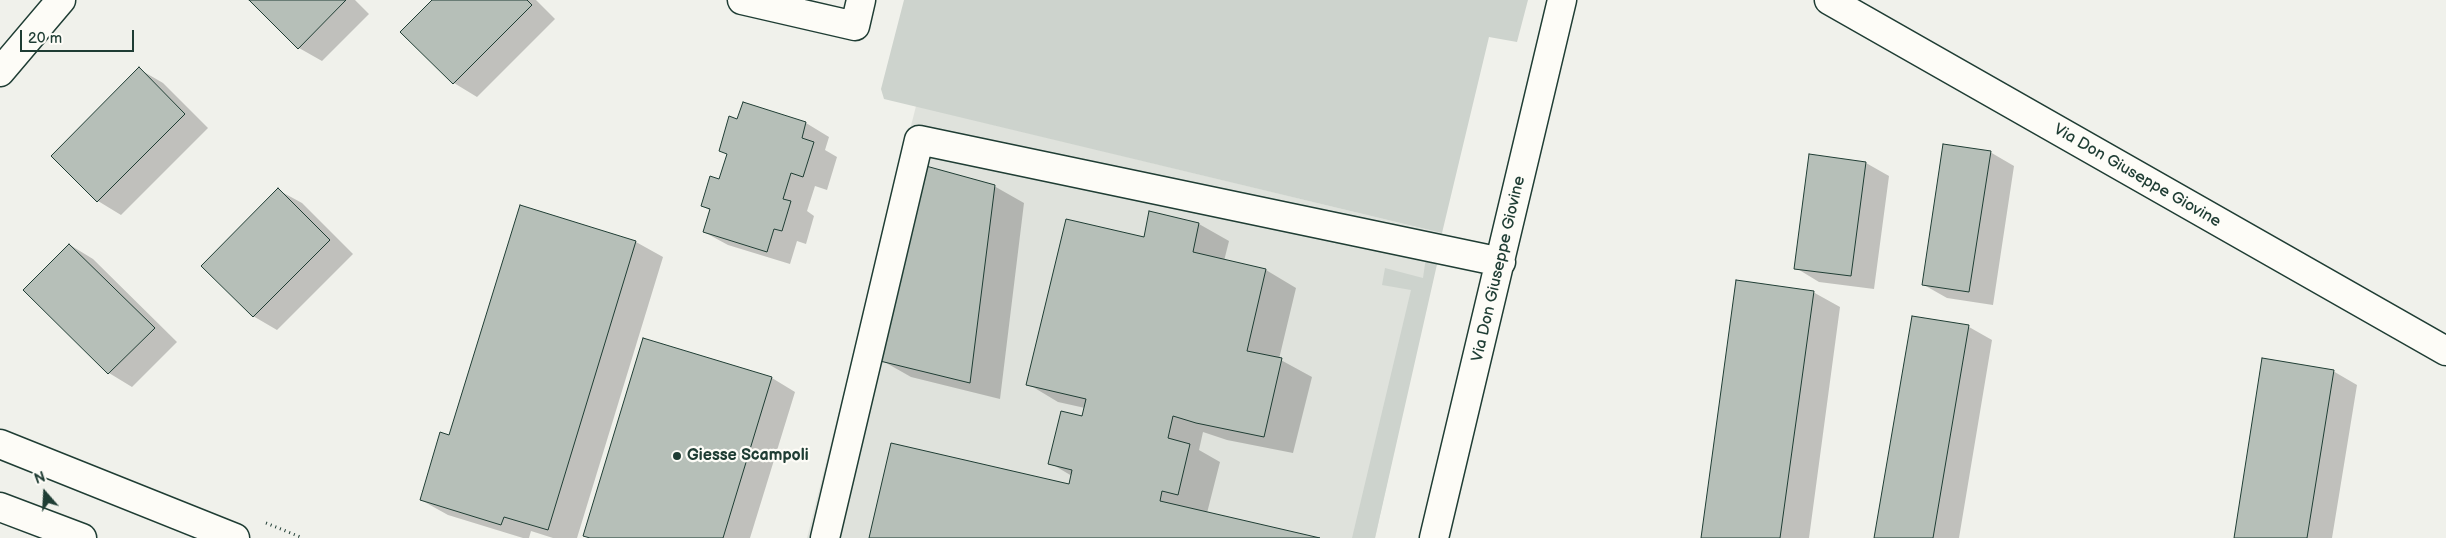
<!DOCTYPE html>
<style>
body{margin:0}
#map{position:relative;width:2446px;height:538px;overflow:hidden;background:#f0f1eb;font-family:"Balsamiq Sans",sans-serif}
canvas{display:block}
.north{position:absolute;left:20px;top:468px;width:50px;height:50px;-webkit-text-stroke:4px #fdfcf7;paint-order:stroke;rotate:341deg;font-size:14px;font-weight:700;line-height:20px;text-align:center;color:#1f3d34}
.north::after{content:'';display:block;margin:auto;width:18px;height:22px;background:#1f3d34;clip-path:polygon(50% 0,100% 100%,50% 72%,0 100%)}
.scale{position:absolute;left:20px;top:30px;width:114px;height:22px;box-sizing:border-box;border:2px solid #1f3d34;border-top:0;padding-left:6px;font-size:15px;line-height:18px;white-space:nowrap;color:#1f3d34;-webkit-text-stroke:4px #fdfcf7;paint-order:stroke}
</style>
<div id="map">
<canvas width="2446" height="538"></canvas>
<div class="north">N</div>
<div class="scale">20 m</div>
</div>
<script>
const ctx = document.querySelector('canvas').getContext('2d');
ctx.lineJoin = 'round';
function paint(path, color) { ctx.fillStyle = color; ctx.fill(path, 'evenodd'); }
const poly = rows => new Path2D(rows.map(r => 'M' + r).join(''));
function strokePath(path, color, width, dash) { ctx.strokeStyle = color; ctx.lineWidth = width; ctx.lineCap = dash ? 'butt' : 'round'; ctx.setLineDash(dash || []); ctx.stroke(path); }
function drawText(font, color, halo, rows, align = 'center') {
  ctx.font = font + ' "Balsamiq Sans",sans-serif'; ctx.lineWidth = 4.5; ctx.setLineDash([]); ctx.textBaseline = 'middle'; ctx.strokeStyle = halo; ctx.fillStyle = color; for (const [text, x, y, turn = 0] of rows) {
    ctx.save(); ctx.translate(x, y); ctx.rotate((+turn || 0) * Math.PI / 180); ctx.textAlign = isNaN(turn) ? turn : align; if (halo) ctx.strokeText(text, 0, 0); ctx.fillText(text, 0, 0); ctx.restore();
  }
}
paint(poly([
 [916,106,1442,233,1375,538,807,538]
]), '#dfe2dc');
paint(poly([
 [904,0,1528,0,1517,42,1489,37,1442,233,884,99,881,89],
 [1426,257,1438,260,1375,538,1352,538,1411,290,1382,285,1385,268,1423,278]
]), '#cdd3cd');
paint(poly([
 [251,0,355,0,369,14,322,61,299,48],
 [433,0,536,0,555,19,477,97,454,83,402,32],
 [139,69,163,83,208,128,121,215,98,201],
 [743,104,806,123,829,137,825,150,837,157,827,190,815,186,807,211,814,216,806,244,797,241,790,264,728,245,704,232,711,211,702,206,720,181,728,155,721,151,738,120],
 [1990,152,2014,166,1993,305,1947,298,1924,285],
 [1866,163,1889,176,1874,289,1819,282,1796,268],
 [994,186,1024,203,1000,399,911,377,881,360],
 [278,190,302,203,353,254,277,330,253,316],
 [1150,212,1199,224,1229,241,1224,261,1266,270,1296,288,1279,359,1312,377,1293,453,1227,440,1203,432,1199,450,1220,462,1207,513,1314,538,871,538,1069,486,1072,476,1050,463,1083,418,1085,408,1058,402,1028,384,1144,239],
 [636,242,663,257,577,538,553,538,531,531,529,538,523,538,448,515,421,500],
 [70,245,93,259,177,342,132,387,109,373],
 [1813,292,1840,307,1809,538,1702,538],
 [1969,327,1992,340,1959,538,1876,538],
 [2333,371,2357,385,2332,538,2235,538],
 [772,378,795,392,750,538,589,538,584,535]
]), '#0003');
const building = poly([
 [249,0,346,0,298,49,249,0],
 [432,0,527,0,532,5,453,84,400,32,432,0],
 [139,67,185,114,97,202,51,156,139,67],
 [743,102,806,122,802,138,814,142,803,177,791,173,783,199,791,201,782,231,774,229,767,252,703,232,710,209,701,206,710,176,719,179,727,154,719,151,729,116,737,119,743,102],
 [1943,144,1991,151,1969,292,1922,285,1943,144],
 [1809,154,1866,162,1851,276,1794,269,1809,154],
 [926,166,995,185,970,383,880,361,926,166],
 [278,188,330,240,253,317,201,266,278,188],
 [520,205,636,241,548,530,504,517,501,525,420,500,440,432,449,435,520,205],
 [1149,211,1199,223,1193,252,1266,269,1247,351,1282,358,1264,437,1196,423,1173,416,1168,438,1190,444,1178,495,1162,491,1160,501,1320,538,869,538,891,443,1069,484,1072,470,1048,464,1061,411,1082,416,1086,399,1026,385,1066,219,1144,237,1149,211],
 [69,244,155,328,108,374,23,290,69,244],
 [1736,280,1814,291,1780,538,1701,538,1736,280],
 [1912,316,1969,325,1933,538,1874,538,1912,316],
 [643,338,772,377,723,538,590,538,583,536,643,338],
 [2262,358,2334,370,2307,538,2234,538,2262,358]
]);
paint(building, '#b6bfb8');
strokePath(building, '#1f3d34', 1);
const minor = poly([
 [742,0,855,26,861,0],
 [1829,0,2446,351],
 [0,72,61,0],
 [0,444,235,538],
 [0,507,82,538],
 [825,538,919,140,1501,262],
 [1434,538,1562,0]
]);
strokePath(minor, '#1f3d34', 31);
strokePath(poly([
 [266,523,303,538]
]), '#1f3d34', 3, [1, 4]);
strokePath(minor, '#fdfcf7', 28);
for (const [x, y, r, color] of [
 [677,456,5,"#1f3d34"]
]) { const dot = new Path2D(); dot.arc(x, y, r, 0, 2 * Math.PI); ctx.fillStyle = color; ctx.fill(dot); strokePath(dot, '#fdfcf7', 2); }
drawText('16px', '#1f3d34', '#fdfcf7', [
 ["Via Don Giuseppe Giovine",2137,176,30],
 ["Via Don Giuseppe Giovine",1499,269,-77]
]);
drawText('bold 16px', '#1f3d34', '#fdfcf7', [
 ["Giesse Scampoli",687,456]
], 'left');
</script>
